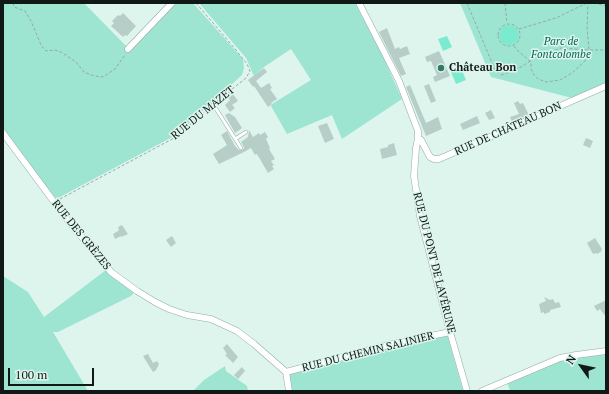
<!DOCTYPE html>
<meta charset="utf-8">
<style>
body{margin:0}
#map{position:relative;width:609px;height:394px;overflow:hidden;background:#ddf5ed;font-family:"PT Serif",serif}
canvas{display:block}
.frame{position:absolute;inset:0;border:4px solid #111917;pointer-events:none}
.north{position:absolute;left:561px;top:346px;width:40px;height:40px;-webkit-text-stroke:3px #ddf5ed;paint-order:stroke;rotate:303deg;font-size:11px;font-weight:700;line-height:16px;text-align:center;color:#111917}
.north::after{content:'';display:block;margin:auto;width:14px;height:18px;background:#111917;clip-path:polygon(50% 0,100% 100%,50% 72%,0 100%)}
.scale{position:absolute;left:8px;top:368px;width:86px;height:18px;box-sizing:border-box;border:2px solid #111917;border-top:0;padding-left:5px;font-size:12px;line-height:14px;white-space:nowrap;color:#111917;-webkit-text-stroke:3px #ddf5ed;paint-order:stroke}
</style>
<div id="map">
<canvas width="609" height="394"></canvas>
<div class="frame"></div>
<div class="north">N</div>
<div class="scale">100 m</div>
</div>
<script>
const ctx = document.querySelector('canvas').getContext('2d');
ctx.lineJoin = 'round';
function paint(path, color) { ctx.fillStyle = color; ctx.fill(path, 'evenodd'); }
const poly = rows => new Path2D(rows.map(r => 'M' + r).join(''));
function strokePath(path, color, width, dash) { ctx.strokeStyle = color; ctx.lineWidth = width; ctx.lineCap = dash ? 'butt' : 'round'; ctx.setLineDash(dash || []); ctx.stroke(path); }
function drawText(font, color, halo, rows, align = 'center') {
  ctx.font = font + ' "PT Serif",serif'; ctx.lineWidth = 3; ctx.setLineDash([]); ctx.textBaseline = 'middle'; ctx.strokeStyle = halo; ctx.fillStyle = color; for (const [text, x, y, turn = 0] of rows) {
    ctx.save(); ctx.translate(x, y); ctx.rotate((+turn || 0) * Math.PI / 180); ctx.textAlign = isNaN(turn) ? turn : align; if (halo) ctx.strokeText(text, 0, 0); ctx.fillText(text, 0, 0); ctx.restore();
  }
}
paint(poly([
 [3,3,84,3,129,49,175,3,193,3,243,59,244,68,242,75,176,135,58,198,53,197,3,131],
 [199,3,355,3,382,54,402,99,342,139,332,115,287,134,271,106,272,104,311,80,291,49,264,67,254,76,246,58],
 [460,3,606,3,606,84,572,98,491,77],
 [106,270,133,290,133,294,131,296,58,332,53,332,88,391,3,391,3,276,28,292,44,317],
 [447,334,463,391,291,391,289,377,291,373,373,350],
 [606,354,606,391,510,391,507,382,560,360,575,356],
 [225,366,226,371,247,386,248,391,193,391,204,380]
]), '#9de5d1');
paint(poly([
 '499 35a10 10 0 1 1 20 0a10 10 0 1 1-20 0Z',
 [447,36,452,47,443,51,438,39],
 [461,68,466,80,456,84,451,72]
]), '#7beace');
paint(poly([
 [123,13,136,26,127,36,125,35,123,37,111,26,114,23,112,21,118,15,120,16],
 [387,28,395,49,399,47,400,49,407,46,410,54,399,58,406,74,401,76,379,32],
 [439,51,450,76,435,82,433,77,437,75,431,61,427,62,425,57],
 [264,68,267,72,256,81,261,88,269,83,272,88,270,89,277,99,271,103,272,104,268,107,254,86,253,87,248,80],
 [429,84,436,101,431,103,424,86],
 [410,85,426,123,438,117,442,129,426,136,406,87],
 [231,91,238,101,232,105,235,108,230,112,225,105,230,100,227,94],
 [518,101,520,104,523,103,529,115,512,122,510,117,519,114,514,103],
 [491,110,495,118,489,120,485,113],
 [229,113,235,117,242,128,235,133,225,115],
 [477,116,480,123,463,130,460,124],
 [327,123,334,139,325,143,318,126],
 [249,130,253,137,259,133,260,135,265,132,268,137,266,139,270,148,269,149,275,159,271,161,274,165,272,166,274,169,268,173,257,154,255,155,251,148,242,153,219,164,213,154,227,145,221,135,227,131,235,146,239,150,243,150,244,147,241,142,248,137],
 [586,138,593,141,590,148,583,145],
 [394,143,397,155,382,159,380,149,388,147,388,145],
 [122,225,128,234,121,237,121,236,115,239,113,234,118,231,119,230,118,227],
 [172,236,176,243,171,247,166,240],
 [595,238,602,249,601,250,602,251,597,254,596,253,593,254,587,243],
 [544,297,550,300,553,299,555,303,559,302,561,307,550,310,550,312,544,314,544,312,541,313,539,304,546,301],
 [606,300,606,317,600,309,597,311,594,306],
 [227,344,238,357,233,363,225,355,227,354,223,348],
 [148,354,153,363,157,361,159,364,156,370,153,372,143,356],
 [242,367,245,371,238,379,234,375]
]), '#b6cec7');
const service = poly([
 [213,104,241,148],
 [235,139,246,132]
]);
const minor = poly([
 [359,3,399,81,418,131,418,138,416,148,414,176,420,216,450,332,467,391],
 [128,49,172,3],
 [3,133,66,218,111,272,137,291,155,302,169,309,187,315,211,319,237,331,254,344,286,372,289,391],
 [418,138,421,140,430,157,434,159,439,159,606,86],
 [286,372,388,345,450,332],
 [482,391,560,358,576,355,606,351]
]);
strokePath(service, '#94aba4', 4);
strokePath(minor, '#94aba4', 7);
strokePath(poly([
 [13,3,14,7,25,11,31,21,41,45,46,51,55,50,61,52,76,62,84,72,94,76,103,77,115,69,125,55],
 [196,3,236,50,247,64,250,71,246,78,217,101],
 [467,3,495,70,502,75,521,67,535,58,561,48,589,50,587,27,588,3],
 [505,3,507,23],
 [594,3,606,6],
 '498 35a11 11 0 1 1 22 0a11 11 0 1 1-22 0Z',
 [519,29,556,18,587,3],
 [514,46,518,51,530,61,531,64,531,69,534,75,538,79,546,82,560,80,572,73,584,62,588,57,589,50,606,50],
 [60,199,176,137,210,107]
]), '#96a9a3', 1, [3, 2]);
strokePath(service, '#fff', 3);
strokePath(minor, '#fff', 6);
for (const [x, y, r, color] of [
 [441,68,4,"#357767"]
]) { const dot = new Path2D(); dot.arc(x, y, r, 0, 2 * Math.PI); ctx.fillStyle = color; ctx.fill(dot); strokePath(dot, '#ddf5ed', 1.5); }
drawText('italic 11px', '#046654', '#ddf5ed', [
 ["Parc de",561,42],
 ["Fontcolombe",561,55]
]);
drawText('bold 11px', '#111917', '#ddf5ed', [
 ["Château Bon",449,68]
], 'left');
drawText('11px', '#111917', '#ddf5ed', [
 ["RUE DU MAZET",203,113,-39],
 ["RUE DE CHÂTEAU BON",508,129,-24],
 ["RUE DES GRÈZES",81,235,51],
 ["RUE DU PONT DE LAVÉRUNE",434,263,76],
 ["RUE DU CHEMIN SALINIER",368,352,-14]
]);
</script>
